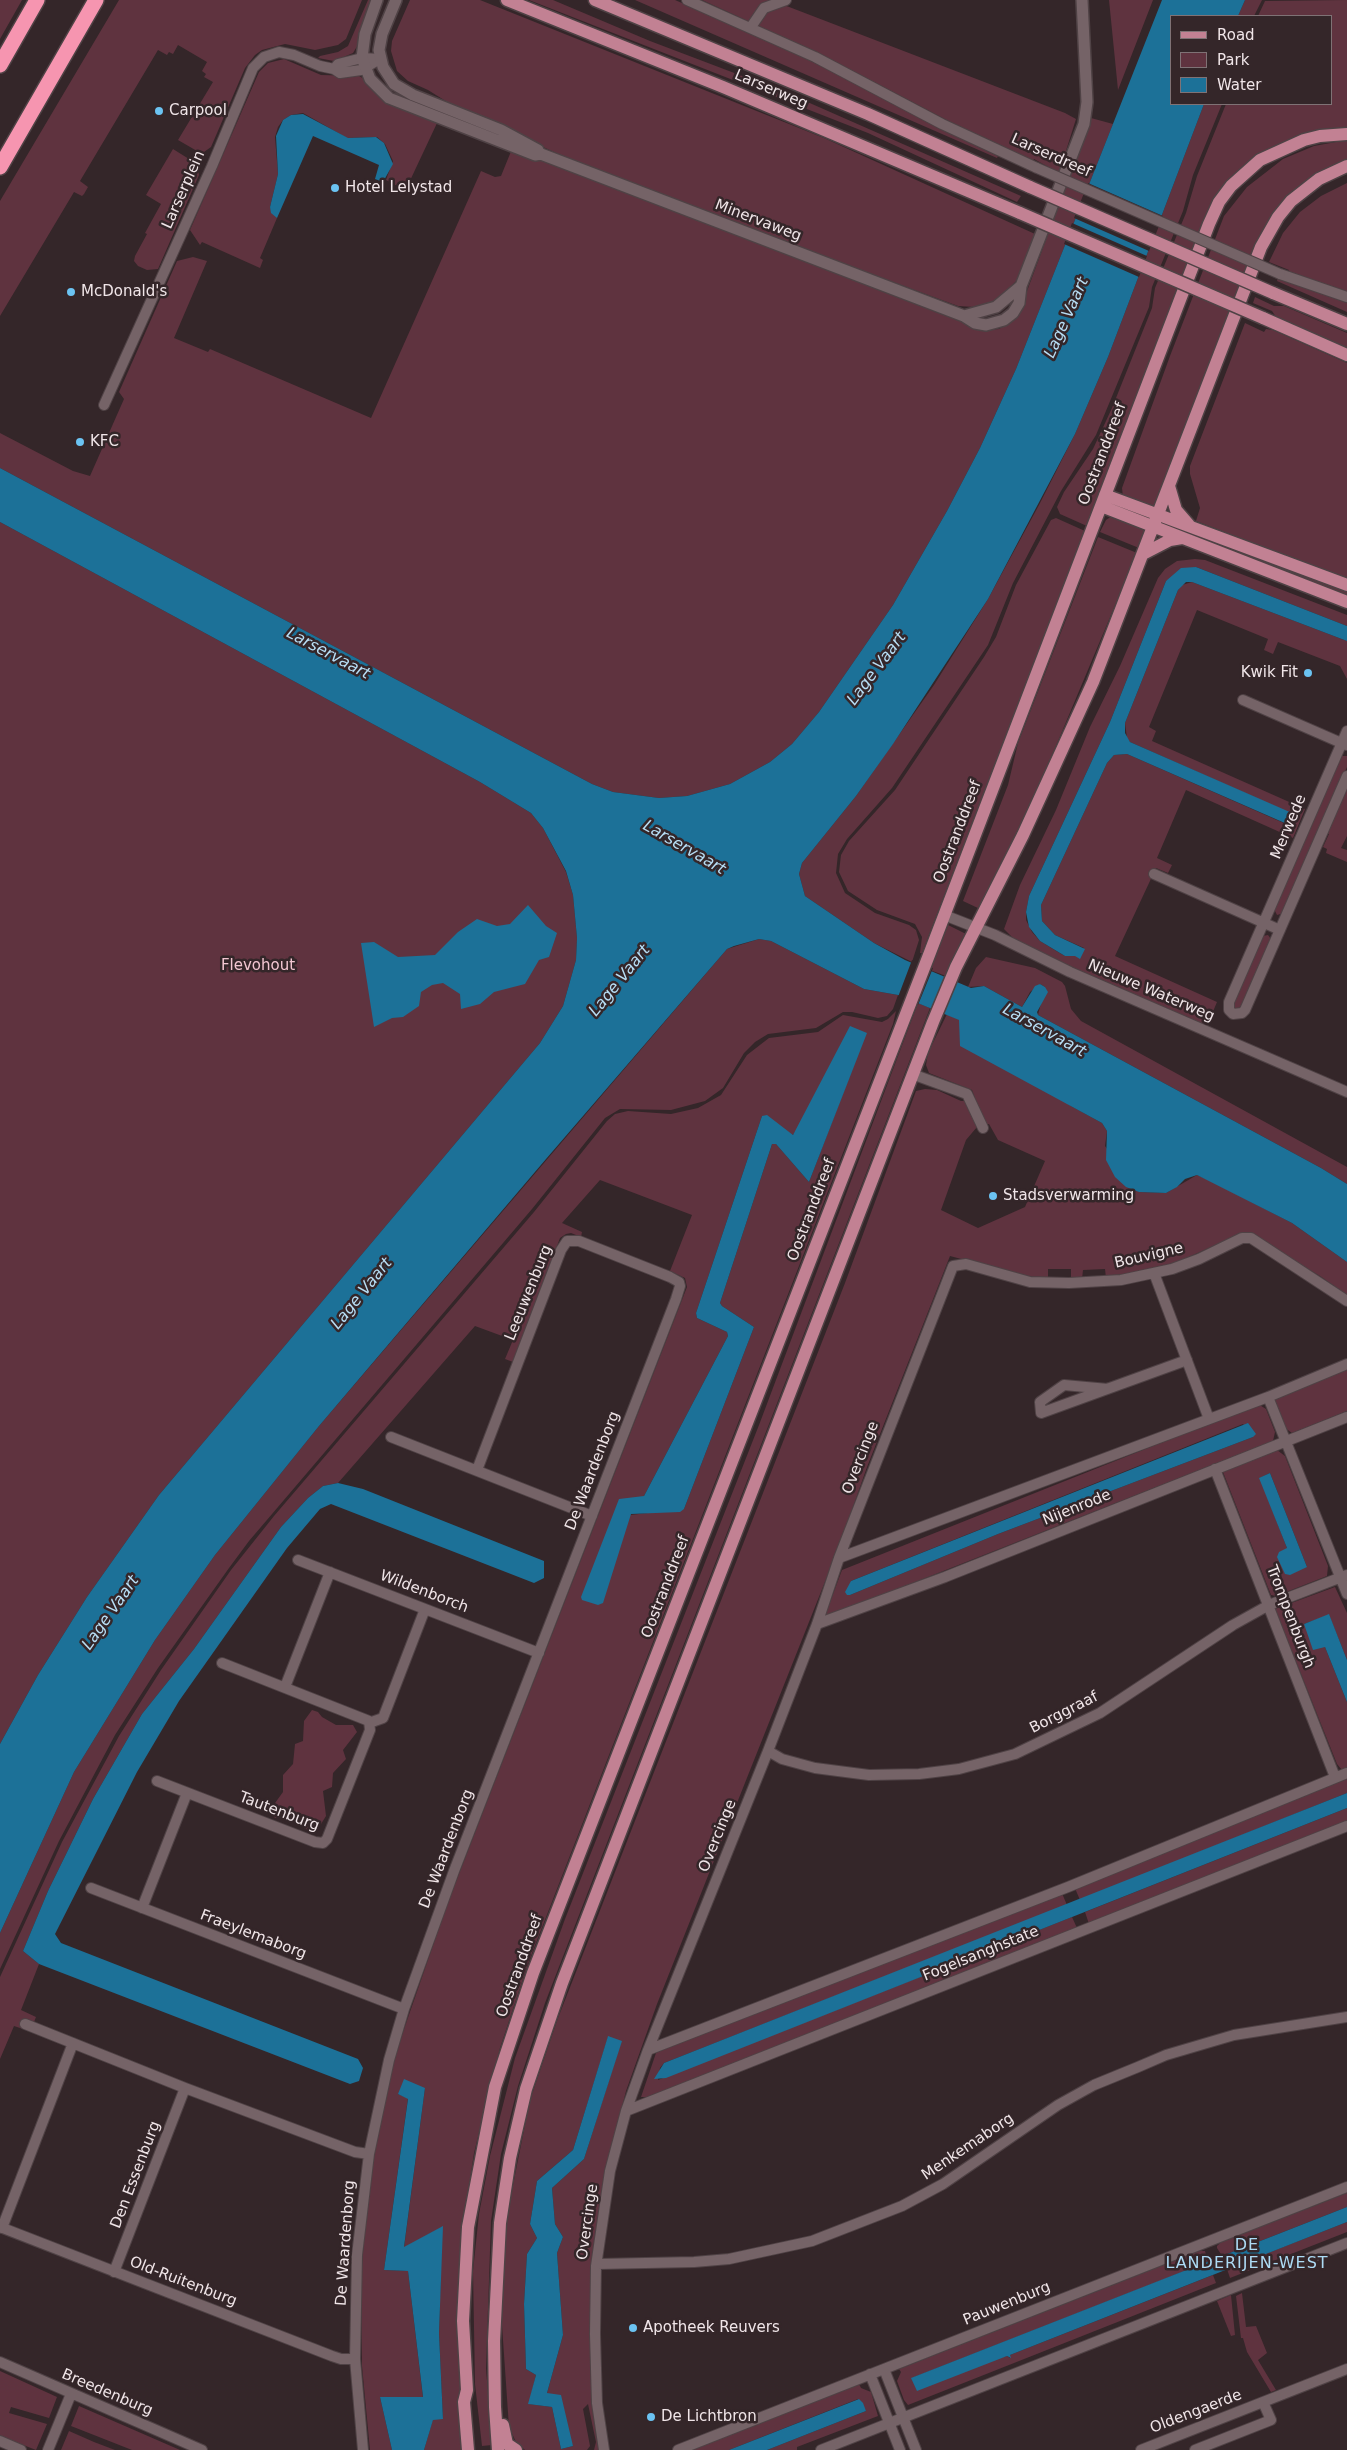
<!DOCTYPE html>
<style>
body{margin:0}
#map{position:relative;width:1347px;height:2450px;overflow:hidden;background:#342629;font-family:"DejaVu Sans",sans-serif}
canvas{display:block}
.legend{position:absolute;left:1170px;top:15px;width:162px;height:90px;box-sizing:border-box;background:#342629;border:1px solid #7f7275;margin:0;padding:6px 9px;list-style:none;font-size:15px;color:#f0e5e8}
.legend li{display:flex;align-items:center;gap:10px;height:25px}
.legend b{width:25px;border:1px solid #7f7275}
</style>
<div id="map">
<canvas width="1347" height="2450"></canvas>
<ul class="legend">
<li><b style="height:6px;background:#c28193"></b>Road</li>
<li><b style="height:14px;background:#5f333f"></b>Park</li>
<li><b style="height:14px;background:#1c7198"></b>Water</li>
</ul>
</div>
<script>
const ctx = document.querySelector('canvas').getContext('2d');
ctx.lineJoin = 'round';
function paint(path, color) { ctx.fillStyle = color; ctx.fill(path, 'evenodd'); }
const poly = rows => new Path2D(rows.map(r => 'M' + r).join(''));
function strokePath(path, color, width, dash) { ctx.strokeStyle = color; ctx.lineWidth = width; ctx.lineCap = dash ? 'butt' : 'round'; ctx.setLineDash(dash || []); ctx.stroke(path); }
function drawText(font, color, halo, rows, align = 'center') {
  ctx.font = font + ' "DejaVu Sans",sans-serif'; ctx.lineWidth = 5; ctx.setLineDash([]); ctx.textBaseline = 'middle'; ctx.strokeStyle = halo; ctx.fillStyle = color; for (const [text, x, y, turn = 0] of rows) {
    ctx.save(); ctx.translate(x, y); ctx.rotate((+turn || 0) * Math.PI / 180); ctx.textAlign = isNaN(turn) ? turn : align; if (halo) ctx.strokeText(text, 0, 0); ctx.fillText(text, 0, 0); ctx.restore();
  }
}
paint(poly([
 [0,0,22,0,0,39],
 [119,0,362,0,346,39,338,45,315,50,285,44,262,50,255,55,245,68,211,147,204,152,197,151,178,140,213,82,204,77,206,74,202,71,207,62,178,45,173,54,169,52,167,55,158,50,80,181,88,187,84,194,82,196,74,192,0,316,0,201],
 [368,0,373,0,359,43,353,53,334,61,318,58,320,56,338,52,348,46],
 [410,0,480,0,824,138,1035,234,1018,279,998,300,990,304,974,307,958,306,722,219,567,158,452,105,428,90,408,81,397,71,391,51,392,41],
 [529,0,553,0,650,41,787,93,1021,196,1017,202,868,133],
 [635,0,675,0,790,50,961,138,998,156,997,158],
 [702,0,771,0,1065,113,1076,119,1059,173,1034,159,1033,161,979,137,826,57],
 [1109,0,1153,0,1118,90],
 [1245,0,1262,0,1254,16,1238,16],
 [1347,0,1347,130,1278,146,1206,217,1087,526,1060,514,1057,507,1064,492,1093,449,1112,408,1152,308,1155,288,1186,213,1197,176,1226,104,1331,104,1331,16,1258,16,1265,1],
 [284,59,321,75,359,76,438,121,407,187,401,188,386,180,393,161,385,144,377,137,347,138,303,113,291,115,283,120,278,127,275,137,278,174,270,207,277,218,260,258,263,260,260,268,202,242,200,245,190,230,259,72,268,63],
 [1204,104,1222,104,1193,175,1183,211,1152,287,1149,307,1096,435,1061,491,1013,583,988,645,892,788,847,839,838,854,836,873,845,893,875,913,909,925,916,930,919,940,912,962,874,943,805,896,799,874,802,863,856,796,934,685,988,599,1039,505,1075,434,1108,357],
 [1091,118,1113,124,1016,369,980,448,947,511,893,605,819,712,792,744,770,762,730,784,687,796,659,798,613,792,592,784,0,468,0,433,73,471,90,476,124,399,119,392,177,261,193,257,207,261,174,338,208,352,210,349,371,418,481,171,495,177,501,176,512,149,970,325,987,330,999,329,1011,322,1020,310],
 [1347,140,1347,160,1308,179,1286,199,1253,255,1156,504,1151,507,1123,497,1122,488,1170,356,1224,216,1247,187,1283,159,1314,146],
 [173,149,197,164,199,175,158,269,147,270,138,266,134,261,135,256,147,234,145,233,161,204,146,195],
 [1347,183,1347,293,1288,272,1289,270,1269,262,1283,233,1300,212,1321,196],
 [1278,278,1347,303,1347,312,1277,281],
 [1255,297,1274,306,1284,306,1347,333,1347,348,1276,317,1272,311,1253,303],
 [1245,323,1264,332,1266,329,1273,330,1347,363,1347,579,1196,521,1200,508,1190,474,1190,466],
 [1112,516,1146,529,1139,548,1100,532,1106,520],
 [1056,518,1085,531,951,878,922,953,920,953,922,937,915,924,877,910,848,891,839,872,841,855,849,841,895,790,984,657,996,637,1016,585,1051,520],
 [0,522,480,782,531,813,543,828,566,872,573,895,577,938,576,960,563,1006,540,1043,159,1495,87,1597,38,1675,0,1744],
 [1192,532,1332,586,1347,589,1347,597,1191,537],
 [1098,537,1137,553,1032,803,980,909,963,901,1008,785,1018,743],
 [1195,559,1205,560,1347,615,1347,626,1196,567,1166,581,1110,722,1029,896,1026,912,1026,920,1032,932,1040,941,1058,952,1065,956,1075,956,1084,948,1055,935,1042,921,1041,905,1107,763,1114,755,1127,754,1286,824,1292,814,1130,742,1127,738,1125,723,1178,590,1182,585,1192,582,1347,641,1347,679,1340,666,1278,642,1273,654,1264,650,1268,639,1197,610,1149,727,1156,731,1152,741,1305,809,1293,838,1186,790,1157,858,1172,865,1168,873,1156,868,1115,956,1217,1002,1207,1026,1073,968,1014,939,1004,929,1020,885,1056,810,1090,727,1120,666,1158,578,1165,569,1177,561],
 [1341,756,1347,756,1347,767,1284,913,1277,915,1274,909],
 [1347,785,1347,836,1341,848,1347,850,1347,862,1326,853,1327,849,1323,847,1329,834,1326,833],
 [948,925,966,934,946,976,930,970],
 [1268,935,1271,939,1242,1008,1234,1010,1232,1004,1263,936],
 [759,939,771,941,864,989,898,995,893,1009,887,1016,878,1018,852,1012,843,1012,816,1028,768,1034,755,1042,744,1053,723,1088,705,1101,671,1110,620,1109,605,1118,532,1209,249,1541,229,1568,158,1668,115,1735,59,1841,0,1969,0,1933,74,1772,155,1640,215,1555,319,1426,727,949],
 [986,957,1035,968,1062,982,1065,986,1071,1009,1081,1021,1347,1167,1347,1184,1321,1168,1038,1015,1045,987,1040,984,1030,992,1022,1007,984,986,968,987,976,968],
 [918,1003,930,1008,545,2003,518,2086,501,2154,491,2221,486,2368,492,2445,482,2446,475,2384,473,2271,479,2214,490,2156,515,2058,565,1919,759,1425],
 [896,1011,893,1024,529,1961,500,2048,474,2153,462,2234,458,2331,465,2450,424,2450,433,2419,443,2419,439,2333,442,2227,404,2248,425,2088,398,2094,408,2098,384,2270,408,2271,423,2398,380,2397,392,2450,370,2450,362,2366,361,2278,367,2201,375,2148,394,2058,448,1902,687,1287,685,1278,670,1271,692,1215,600,1180,562,1223,582,1232,581,1237,571,1233,566,1234,560,1238,513,1362,505,1359,513,1340,475,1326,338,1483,323,1486,308,1498,281,1527,194,1649,142,1714,93,1799,48,1891,23,1951,39,1964,21,2010,36,2017,34,2022,26,2020,23,2029,14,2026,0,2059,0,1977,62,1842,119,1736,161,1670,231,1570,274,1516,534,1212,607,1121,615,1114,628,1111,671,1114,698,1108,721,1095,747,1055,769,1038,818,1032,843,1015,882,1022,888,1019],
 [866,1033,809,1182,776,1144,772,1144,720,1303,722,1306,754,1327,684,1509,630,1515,644,1496,728,1336,727,1332,697,1318,696,1313,762,1116,793,1135],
 [947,1014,960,1020,1071,1106,1102,1123,1107,1131,1105,1146,1139,1192,1166,1193,1197,1175,1209,1180,1292,1223,1347,1262,1347,1295,1320,1276,1245,1232,1175,1263,1106,1278,1105,1269,1083,1270,1082,1279,1071,1280,1071,1269,1048,1269,1048,1279,1025,1276,950,1256,867,1467,840,1544,657,2004,626,2091,608,2163,594,2243,592,2273,599,2450,594,2450,596,2442,588,2404,583,2409,590,2446,587,2450,525,2450,516,2442,509,2427,501,2311,507,2215,530,2100,558,2018,845,1283,916,1091,925,1089,937,1090,961,1101,965,1101,977,1127,966,1140,941,1210,978,1228,1025,1207,1045,1161,998,1140,989,1124,985,1125,972,1090,929,1073,926,1065,928,1053],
 [608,2037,621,2042,584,2159,552,2188,555,2224,563,2237,557,2253,563,2335,547,2393,573,2446,561,2449,552,2407,529,2404,536,2375,526,2369,524,2304,527,2254,537,2238,530,2224,537,2181,573,2150],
 [1347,1368,1347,1411,1292,1433,1285,1428,1273,1398],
 [1258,1404,1266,1409,1275,1432,1273,1441,824,1618,842,1570],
 [1243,1424,1253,1437,998,1534,850,1595,851,1581],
 [1277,1450,1285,1456,1328,1566,1327,1576,1276,1596,1271,1595,1223,1472],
 [1270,1473,1307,1567,1287,1548,1260,1478],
 [1335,1587,1347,1613,1347,1660,1329,1615,1304,1624,1325,1647,1347,1702,1347,1768,1342,1770,1337,1764,1275,1609],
 [312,1710,318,1712,322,1717,336,1725,353,1725,357,1732,343,1750,346,1759,333,1773,332,1787,323,1791,326,1816,321,1824,308,1830,298,1825,295,1811,280,1818,275,1818,270,1810,283,1792,283,1775,293,1764,295,1744,303,1741,304,1721],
 [1347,1779,1347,1793,1080,1900,1074,1886],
 [1347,1808,1347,1823,1089,1924,1085,1912],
 [1061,1891,1067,1905,664,2063,660,2068,658,2080,1072,1917,1077,1928,662,2092,648,2097,641,2097,656,2053,665,2048],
 [1347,2193,1347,2207,1222,2256,1217,2248,1217,2246,1221,2242],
 [1347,2222,1347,2232,1230,2278,1227,2269],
 [1199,2251,1205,2251,1208,2262,912,2378,1007,2356,1010,2358,1010,2355,1213,2275,1216,2283,908,2405,904,2400,897,2381,901,2372,899,2369],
 [1242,2293,1246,2327,1256,2326,1267,2353,1258,2360,1276,2390,1271,2392,1247,2352,1243,2338,1241,2338,1236,2296],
 [1231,2295,1235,2335,1231,2336,1217,2301],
 [0,2371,57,2397,49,2418,11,2407,9,2413,47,2424,36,2450,0,2436],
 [859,2384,861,2388,871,2392,878,2416,797,2447,797,2450,767,2450,866,2411,858,2399,729,2450,692,2450],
 [79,2406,180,2450,132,2450,71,2426],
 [69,2431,94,2442,115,2450,61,2450]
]), '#5f333f');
paint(poly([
 [1162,0,1245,0,1238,16,1171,16,1171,104,1204,104,1108,357,1075,434,988,599,893,744,856,796,802,863,799,874,805,896,874,943,905,960,971,988,984,986,1022,1007,1035,986,1040,984,1045,987,1048,992,1037,1012,1038,1015,1321,1168,1347,1184,1347,1262,1292,1223,1197,1175,1185,1179,1177,1187,1166,1193,1139,1192,1126,1187,1115,1177,1106,1160,1107,1131,1102,1123,960,1046,959,1020,898,995,864,989,771,941,759,939,734,946,727,949,546,1159,319,1426,215,1555,155,1640,74,1772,0,1933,0,1744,38,1675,87,1597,159,1495,540,1043,563,1006,576,960,577,938,573,895,566,871,543,828,531,813,480,782,0,522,0,468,592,784,613,792,659,798,687,796,730,784,770,762,792,744,819,712,893,605,947,511,980,448,1016,369],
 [303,114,348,138,376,137,384,143,393,164,383,182,375,179,379,165,313,136,277,218,271,213,270,207,278,174,276,136,283,120,291,115],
 [1196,567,1347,626,1347,641,1192,582,1186,582,1178,590,1125,723,1125,733,1130,742,1292,813,1287,824,1127,754,1114,755,1107,763,1041,905,1042,921,1055,935,1085,949,1080,959,1075,956,1065,956,1040,941,1029,927,1026,912,1029,896,1110,722,1166,581,1181,568],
 [528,905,546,926,557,933,549,957,539,960,525,984,494,992,480,1004,461,1009,460,994,443,983,432,985,421,992,419,1006,403,1017,392,1018,374,1027,361,943,374,942,398,957,435,955,458,932,477,919,497,926,510,924],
 [850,1026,867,1033,809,1182,776,1144,772,1144,720,1303,722,1306,754,1327,684,1509,680,1512,631,1514,603,1603,598,1605,582,1600,581,1597,619,1499,644,1496,728,1336,727,1332,697,1318,696,1313,762,1116,767,1115,793,1135],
 [1248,1423,1256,1434,1253,1437,998,1534,850,1595,847,1595,845,1592,851,1581],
 [1270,1473,1307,1567,1290,1575,1285,1574,1277,1557,1279,1552,1287,1548,1259,1478],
 [338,1483,363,1489,544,1561,544,1578,534,1583,331,1504,320,1509,287,1548,179,1701,137,1772,55,1934,61,1943,358,2059,363,2068,359,2081,350,2084,39,1964,23,1951,48,1891,93,1799,142,1714,194,1649,281,1527,308,1498,323,1486],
 [1329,1614,1347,1660,1347,1702,1325,1647,1313,1650,1304,1624],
 [1347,1793,1347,1808,666,2078,654,2079,664,2063],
 [608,2036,622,2041,584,2159,552,2188,555,2224,563,2237,557,2253,563,2335,547,2393,561,2395,573,2446,561,2449,552,2407,528,2404,536,2375,526,2369,524,2304,527,2254,537,2238,530,2224,537,2181,573,2150],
 [404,2079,425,2088,404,2247,443,2226,439,2333,443,2419,433,2420,424,2450,392,2450,380,2397,423,2397,408,2271,384,2270,408,2099,398,2094],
 [1347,2207,1347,2222,1010,2355,1011,2358,1007,2356,917,2391,911,2378],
 [859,2399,863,2403,866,2411,767,2450,729,2450]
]), '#1c7198');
paint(poly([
 [1088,183,1163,216,1149,251,1074,218],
 [1072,223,1147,256,1139,277,1064,244],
 [912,960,933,968,918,1005,898,997]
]), '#342629');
const minor = poly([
 [687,0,815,57,942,124,1037,168],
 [751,27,764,8,786,0],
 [362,58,380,59,361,70,340,73,334,69,338,64,362,58],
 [1280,274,1347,297],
 [104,405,212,166,253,68,264,57,279,52,294,55,320,66,334,69],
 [1243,700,1346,745],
 [1347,731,1229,1002,1229,1010,1233,1014,1242,1013,1245,1010,1347,776],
 [1154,874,1280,930],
 [944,915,995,935,1070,972,1347,1092],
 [912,1074,967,1094,983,1128],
 [1154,1273,1209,1419],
 [1108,1389,1064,1385,1040,1402,1041,1413,1187,1360],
 [1268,1397,1347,1594],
 [391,1437,592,1516],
 [1215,1469,1335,1777],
 [839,1558,1268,1397,1347,1364],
 [298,1560,539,1653],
 [817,1624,945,1577,1347,1417],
 [285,1687,330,1572],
 [369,1723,383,1718,425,1609],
 [768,1751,782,1759,815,1768,869,1775,919,1774,959,1769,1015,1754,1100,1713,1233,1625,1269,1605,1347,1575],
 [157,1781,315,1842,323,1843,327,1839,370,1730,369,1721,222,1663],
 [91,1888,404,2009],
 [142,1908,187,1793],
 [25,2024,185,2088,355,2152,369,2154],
 [648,2050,1068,1887,1347,1773],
 [626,2111,1347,1826],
 [0,2227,332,2356,341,2359,355,2359],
 [2,2228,73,2043],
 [597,2264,694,2262,729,2259,812,2241,902,2206,943,2184,1058,2105,1094,2085,1138,2067,1166,2055,1234,2035,1347,2017],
 [114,2272,185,2088],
 [0,2362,202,2450],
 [884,2369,916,2450],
 [870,2374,900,2450],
 [0,2441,21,2450],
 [48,2450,71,2394],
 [363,2450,355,2359,357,2255,369,2154,389,2060,404,2009,454,1871,676,1299,680,1286,679,1282,670,1277,579,1241,567,1241,561,1250,477,1470],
 [604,2450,597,2403,595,2334,596,2266,610,2171,626,2111,648,2050,768,1751,817,1624,839,1558,953,1266,966,1264,1030,1282,1069,1283,1121,1280,1172,1269,1199,1259,1242,1238,1251,1238,1347,1301],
 [678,2450,1347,2187],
 [821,2450,1347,2243],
 [1141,2450,1347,2369],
 [1195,2450,1271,2420,1263,2402]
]);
const tertiary = poly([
 [377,0,365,34,362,58,370,79,389,98,535,155,541,154,964,316,975,323,986,325,1004,320,1013,313,1019,303,1021,286,1084,124,1087,102,1082,0],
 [396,0,382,34,379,50,383,67,394,84,413,95,501,130,538,150],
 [964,316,996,307,1021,286]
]);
const primary = poly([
 [507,0,723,87,1020,213],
 [595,0,868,114,1030,187],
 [1273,293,1347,324],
 [1263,318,1347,355],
 [1169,486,1176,510,1189,525],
 [1105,495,1347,585],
 [1101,506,1347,602],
 [1143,554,1170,540,1182,538],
 [503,2425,507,2444,516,2450],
 [468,2450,464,2402,467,2390,463,2321,468,2227,495,2087,533,1973,929,955,1209,224,1219,202,1231,186,1260,160,1304,140,1320,136,1347,134],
 [498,2450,495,2407,494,2341,500,2223,510,2158,526,2089,562,1983,933,1022,956,967,1023,835,1093,682,1261,247,1278,217,1291,201,1319,179,1347,166]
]);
const motorway = poly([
 [0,65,37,0],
 [0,167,96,0]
]);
strokePath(minor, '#4f4245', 12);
strokePath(tertiary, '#4f4245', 14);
strokePath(primary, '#4f4245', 15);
strokePath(motorway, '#4f4245', 18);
strokePath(minor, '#756367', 10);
strokePath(tertiary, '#756367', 11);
strokePath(primary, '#c28193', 12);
strokePath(motorway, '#f695b0', 15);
const minorBridge = poly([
 [1037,168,1280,274]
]);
const primaryBridge = poly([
 [1030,187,1273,293],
 [1020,213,1263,318]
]);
strokePath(minorBridge, '#4f4245', 12, []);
strokePath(primaryBridge, '#4f4245', 15, []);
strokePath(minorBridge, '#756367', 10);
strokePath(primaryBridge, '#c28193', 12);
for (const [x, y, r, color] of [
 [159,111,5,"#6bc3f2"],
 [335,188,5,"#6bc3f2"],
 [71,292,5,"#6bc3f2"],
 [80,442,5,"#6bc3f2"],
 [1308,673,5,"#6bc3f2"],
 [993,1196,5,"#6bc3f2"],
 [633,2328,5,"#6bc3f2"],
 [651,2417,5,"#6bc3f2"]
]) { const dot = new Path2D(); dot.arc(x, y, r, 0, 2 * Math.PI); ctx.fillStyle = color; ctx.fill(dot); strokePath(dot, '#342629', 2); }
drawText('15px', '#f0e5e8', '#342629', [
 ["Larserweg",771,90,23],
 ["Larserdreef",1051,156,24],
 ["Larserplein",184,190,-66],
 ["Minervaweg",758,221,21],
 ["Oostranddreef",1103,454,-69],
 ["Merwede",1289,827,-67],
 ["Oostranddreef",958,832,-69],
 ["Nieuwe Waterweg",1151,991,23],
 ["Oostranddreef",812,1210,-69],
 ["Bouvigne",1149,1256,-13],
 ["Leeuwenburg",529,1293,-68],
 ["Overcinge",861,1458,-69],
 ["De Waardenborg",593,1471,-69],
 ["Nijenrode",1077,1508,-22],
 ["Oostranddreef",666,1587,-69],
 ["Wildenborch",424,1592,21],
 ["Trompenburgh",1290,1617,69],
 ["Borggraaf",1064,1713,-27],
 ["Tautenburg",279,1812,21],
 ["Overcinge",718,1836,-68],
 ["De Waardenborg",447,1849,-69],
 ["Fraeylemaborg",253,1935,21],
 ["Fogelsanghstate",981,1954,-22],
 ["Oostranddreef",520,1966,-70],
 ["Menkemaborg",968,2147,-34],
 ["Den Essenburg",136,2175,-69],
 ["Overcinge",588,2222,-82],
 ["De Waardenborg",346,2243,-86],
 ["Old-Ruitenburg",183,2282,21],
 ["Pauwenburg",1007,2304,-22],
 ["Breedenburg",107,2393,23],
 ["Oldengaerde",1196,2412,-21]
]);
drawText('15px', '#f0e5e8', '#342629', [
 ["Carpool",169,111],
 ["Hotel Lelystad",345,188],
 ["McDonald's",81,292],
 ["KFC",90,442],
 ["Kwik Fit",1298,673,"right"],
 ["Stadsverwarming",1003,1196],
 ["Apotheek Reuvers",643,2328],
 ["De Lichtbron",661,2417]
], 'left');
drawText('15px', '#f2c6d1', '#342629', [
 ["Flevohout",258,966]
]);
drawText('italic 16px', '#b7def5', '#342629', [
 ["Lage Vaart",1067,318,-66],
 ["Larservaart",328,654,28],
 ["Lage Vaart",877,669,-53],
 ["Larservaart",684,848,30],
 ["Lage Vaart",620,981,-51],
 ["Larservaart",1044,1031,29],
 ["Lage Vaart",362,1294,-51],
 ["Lage Vaart",111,1613,-55]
]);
ctx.letterSpacing = '1px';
drawText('16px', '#addbf5', '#342629', [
 ["DE",1247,2246],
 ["LANDERIJEN-WEST",1247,2264]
]);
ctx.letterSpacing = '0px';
</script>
